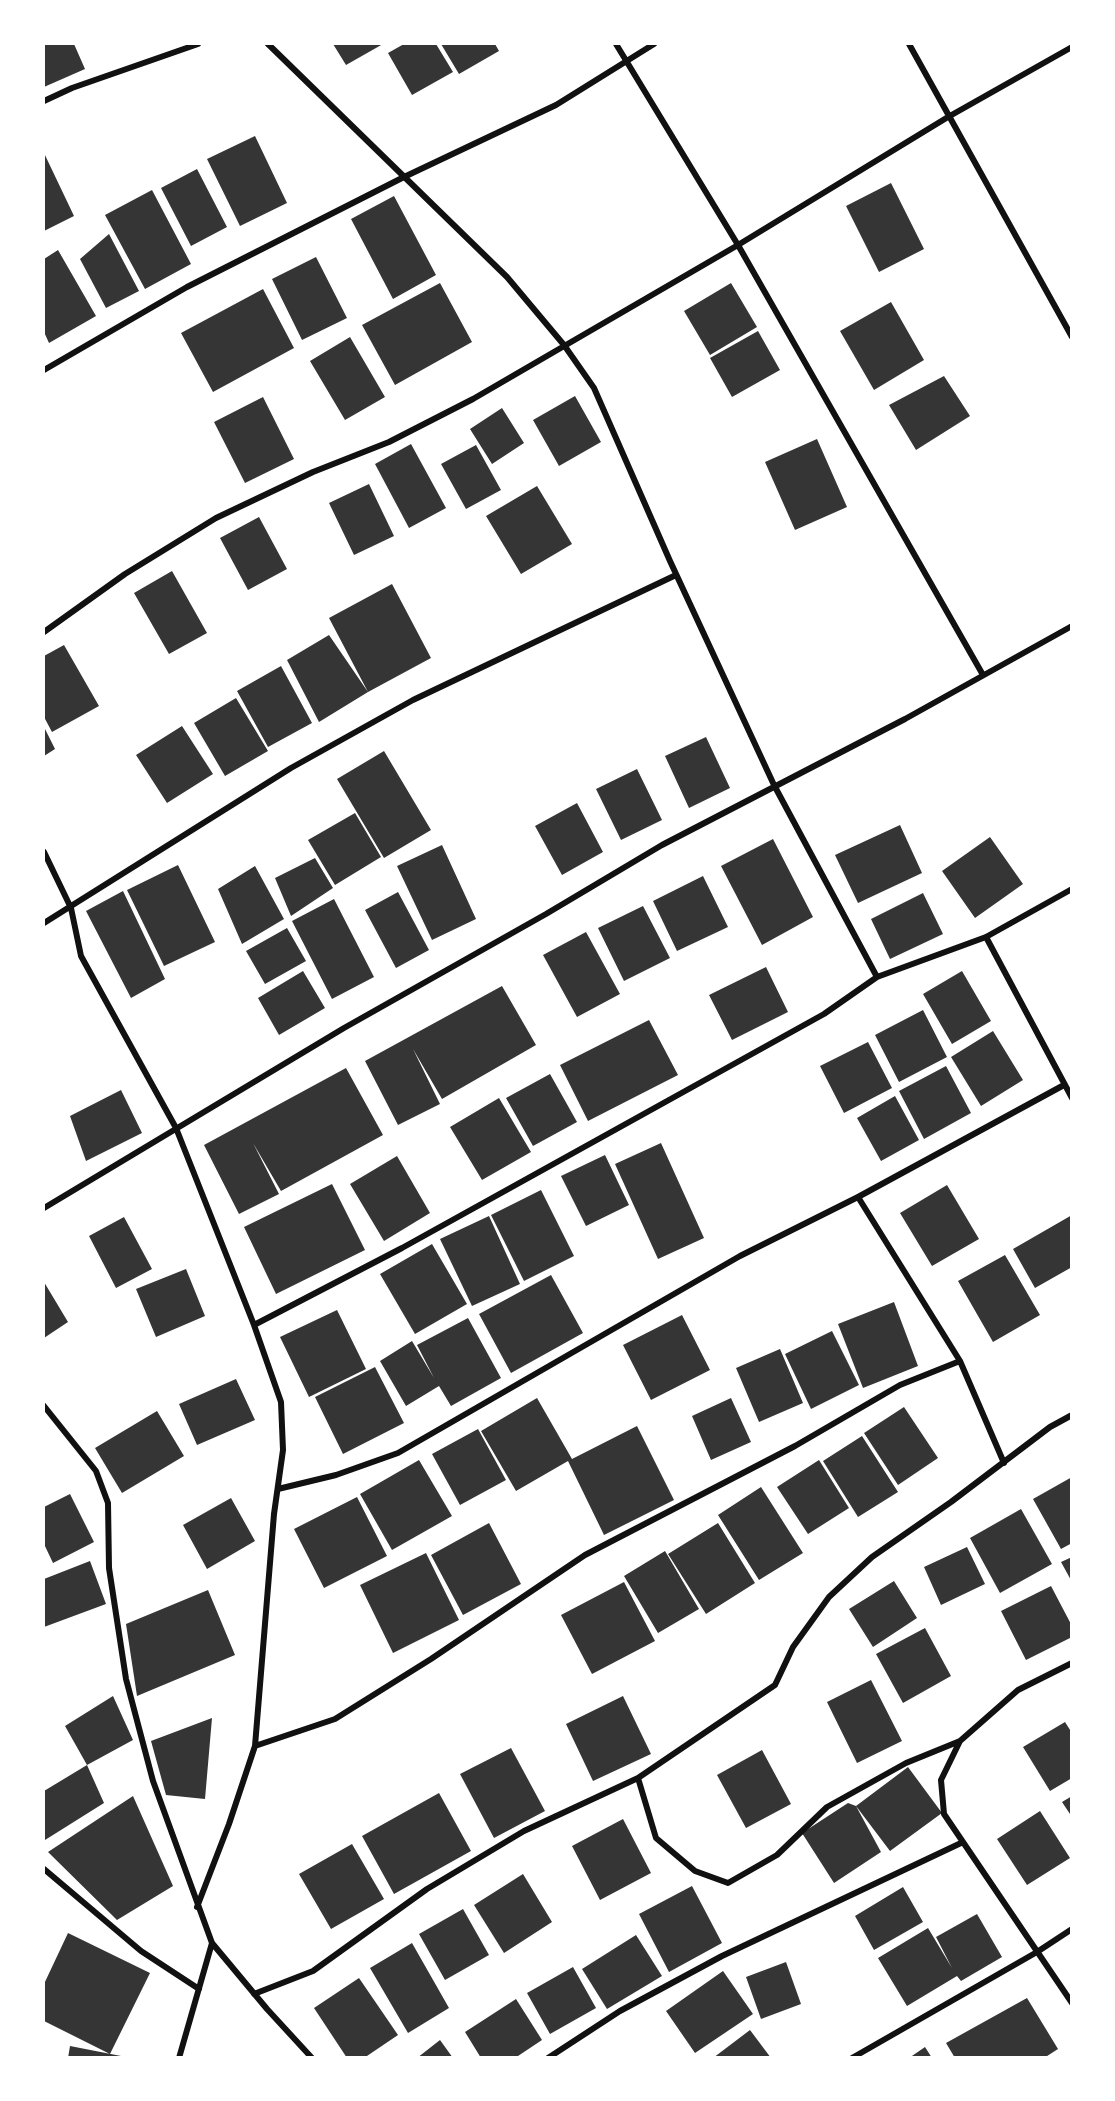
<!DOCTYPE html>
<style>
body{margin:0}
#map{position:relative;width:1115px;height:2101px;overflow:hidden;background:#fff;font-family:"Golos Text",sans-serif}
canvas{display:block}
.frame{position:absolute;inset:0;border:45px solid #fff;pointer-events:none}
</style>
<div id="map">
<canvas width="1115" height="2101"></canvas>
<div class="frame"></div>
</div>
<script>
const ctx = document.querySelector('canvas').getContext('2d');
ctx.lineJoin = 'round';
function paint(path, color) { ctx.fillStyle = color; ctx.fill(path, 'evenodd'); }
const poly = rows => new Path2D(rows.map(r => 'M' + r).join(''));
function strokePath(path, color, width, dash) { ctx.strokeStyle = color; ctx.lineWidth = width; ctx.lineCap = dash ? 'butt' : 'round'; ctx.setLineDash(dash || []); ctx.stroke(path); }
paint(poly([
 [44,44,74,44,85,69,44,87],
 [333,44,383,44,346,65],
 [404,44,436,44,453,72,412,95,388,53],
 [441,44,495,44,499,51,459,74],
 [255,136,287,203,240,226,207,159],
 [44,153,74,216,44,231],
 [197,169,227,227,191,246,161,188],
 [891,183,924,249,879,272,846,206],
 [152,190,191,264,145,289,105,215],
 [394,196,436,275,393,299,351,219],
 [109,234,139,291,106,308,80,259],
 [58,250,96,316,49,343,44,332,44,259],
 [316,257,347,318,302,340,272,279],
 [440,283,472,342,395,385,362,325],
 [731,283,757,327,710,355,684,311],
 [263,289,294,348,213,392,181,333],
 [891,302,924,360,874,390,840,331],
 [758,331,780,370,732,397,710,358],
 [350,337,385,397,345,420,310,361],
 [944,376,970,416,916,450,889,405],
 [575,396,601,442,559,466,533,420],
 [263,397,294,459,245,483,214,422],
 [502,408,524,443,492,464,470,429],
 [817,439,847,507,795,530,765,462],
 [411,444,446,508,409,528,375,464],
 [476,445,501,490,466,509,441,464],
 [369,484,394,536,354,555,329,503],
 [537,486,572,544,521,574,486,516],
 [259,517,287,569,248,590,220,538],
 [172,571,207,633,169,654,134,593],
 [392,584,431,658,368,692,329,618],
 [329,635,368,692,319,722,287,660],
 [64,645,99,706,52,732,44,717,44,656],
 [281,666,312,723,268,747,237,691],
 [236,698,268,751,225,776,194,723],
 [182,726,213,774,167,803,136,755],
 [44,727,55,749,44,756],
 [706,737,730,788,689,808,665,756],
 [384,751,431,830,384,858,337,779],
 [637,769,662,820,621,840,596,789],
 [577,803,603,852,562,875,535,826],
 [355,813,381,857,335,885,308,840],
 [900,825,922,873,858,903,835,855],
 [990,837,1023,884,975,918,942,871],
 [773,839,813,917,762,945,721,866],
 [442,845,476,919,432,940,397,866],
 [315,858,333,888,291,916,275,878],
 [178,865,215,942,164,966,127,890],
 [255,866,284,919,242,944,218,889],
 [703,876,728,927,677,951,653,901],
 [123,891,165,979,131,998,86,911],
 [398,892,429,950,396,968,365,910],
 [923,893,943,934,890,959,871,919],
 [334,899,374,977,332,999,292,921],
 [643,906,670,958,624,981,598,928],
 [287,928,306,961,265,984,246,951],
 [586,932,620,994,577,1017,543,955],
 [766,967,788,1012,732,1040,709,995],
 [303,971,325,1008,279,1035,258,998],
 [962,971,991,1021,952,1044,923,994],
 [502,986,536,1045,442,1099,413,1049,440,1104,398,1125,365,1061],
 [923,1010,947,1057,899,1082,875,1035],
 [649,1020,678,1075,588,1121,560,1065],
 [993,1031,1023,1080,981,1106,951,1057],
 [868,1042,892,1088,844,1113,820,1066],
 [946,1066,971,1113,924,1139,899,1091],
 [346,1068,383,1135,281,1191,253,1143,279,1194,239,1214,204,1145],
 [550,1074,577,1122,533,1146,506,1098],
 [121,1090,142,1133,86,1161,70,1116],
 [895,1096,919,1140,881,1161,857,1118],
 [499,1098,531,1152,482,1180,450,1127],
 [661,1143,704,1238,658,1259,615,1164],
 [605,1155,629,1205,586,1226,561,1176],
 [397,1156,430,1213,384,1241,350,1184],
 [332,1184,365,1250,276,1294,244,1227],
 [947,1185,979,1239,932,1266,900,1213],
 [541,1190,574,1256,524,1281,491,1215],
 [1072,1215,1072,1267,1035,1288,1013,1249],
 [489,1216,520,1284,472,1306,440,1239],
 [124,1217,152,1269,116,1288,89,1236],
 [432,1244,467,1304,415,1334,380,1274],
 [1005,1255,1040,1315,993,1342,958,1281],
 [186,1269,205,1316,156,1337,136,1289],
 [551,1275,583,1333,511,1373,479,1314],
 [44,1282,68,1322,44,1338],
 [894,1302,918,1366,863,1388,838,1324],
 [337,1310,366,1369,309,1397,280,1337],
 [682,1315,710,1370,651,1400,623,1345],
 [468,1318,501,1378,451,1406,439,1386,406,1406,380,1361,412,1341,434,1378,417,1345],
 [832,1331,859,1385,811,1409,785,1354],
 [780,1349,803,1403,759,1422,736,1368],
 [375,1367,404,1423,343,1454,315,1397],
 [236,1379,255,1420,197,1445,179,1404],
 [537,1398,572,1459,637,1426,674,1500,604,1535,568,1461,516,1491,481,1431],
 [731,1398,751,1442,711,1460,692,1416],
 [904,1407,938,1458,898,1485,864,1433],
 [157,1411,184,1456,122,1493,95,1448],
 [478,1429,506,1480,460,1505,432,1454],
 [862,1436,898,1492,858,1517,823,1461],
 [419,1460,452,1516,392,1550,360,1494],
 [819,1460,849,1508,808,1534,777,1487],
 [1072,1477,1072,1543,1061,1549,1033,1499],
 [761,1487,803,1553,759,1580,718,1515],
 [70,1494,94,1542,53,1563,44,1544,44,1507],
 [357,1497,387,1556,324,1588,294,1529],
 [231,1498,255,1541,207,1569,183,1525],
 [1021,1509,1052,1564,1000,1593,970,1538],
 [489,1523,521,1584,463,1615,431,1555],
 [718,1523,755,1583,706,1614,668,1554],
 [967,1547,985,1584,941,1605,924,1567],
 [665,1551,699,1609,658,1633,624,1576],
 [426,1553,459,1620,393,1653,360,1585],
 [1072,1557,1072,1582,1061,1562],
 [90,1561,106,1604,44,1627,44,1579],
 [894,1581,917,1618,873,1647,849,1609],
 [624,1582,655,1641,592,1674,561,1615],
 [1051,1586,1072,1626,1072,1637,1026,1660,1001,1611],
 [208,1590,235,1655,137,1696,126,1624],
 [925,1628,951,1676,903,1703,876,1654],
 [871,1680,902,1741,857,1763,827,1702],
 [113,1696,133,1740,87,1765,65,1726],
 [623,1696,651,1754,593,1781,566,1724],
 [212,1718,205,1799,166,1795,151,1741],
 [1065,1722,1072,1733,1072,1778,1050,1791,1023,1747],
 [511,1748,545,1811,494,1838,460,1774],
 [762,1750,791,1804,746,1828,717,1775],
 [87,1765,104,1803,45,1840,44,1791],
 [908,1767,942,1813,890,1851,856,1806,881,1852,834,1883,802,1833,848,1803,856,1806],
 [439,1793,471,1851,394,1894,362,1836],
 [133,1796,173,1886,117,1920,48,1852],
 [1072,1796,1072,1817,1062,1802],
 [1040,1811,1070,1858,1027,1885,997,1839],
 [623,1819,651,1873,600,1900,572,1846],
 [352,1844,384,1899,331,1929,299,1874],
 [523,1874,552,1922,504,1953,474,1905],
 [692,1886,722,1943,669,1972,639,1914],
 [903,1887,923,1922,874,1950,855,1916],
 [463,1909,489,1955,445,1980,419,1934],
 [977,1914,1002,1957,961,1981,957,1976,907,2006,878,1958,928,1928,952,1968,936,1937],
 [68,1933,150,1973,110,2054,44,2021,44,1984],
 [636,1935,662,1976,607,2009,582,1969],
 [412,1943,449,2008,408,2033,370,1968],
 [786,1962,801,2004,761,2019,746,1977],
 [573,1967,596,2008,550,2034,527,1993],
 [723,1971,753,2014,695,2053,666,2011],
 [359,1978,398,2035,364,2058,347,2058,314,2008],
 [1027,1998,1058,2049,1044,2058,955,2058,946,2043],
 [516,1999,542,2040,515,2058,481,2058,465,2032],
 [750,2030,771,2058,713,2058],
 [440,2040,453,2058,417,2058],
 [70,2046,121,2056,121,2058,68,2058],
 [925,2047,932,2058,909,2058]
]), '#353535');
strokePath(poly([
 [268,44,507,277,564,345,594,388,670,561,774,785,877,977],
 [616,44,738,245,983,675],
 [909,44,1072,337],
 [44,101,72,88,198,44],
 [44,370,187,287,404,177,556,105,654,44],
 [44,632,125,574,216,518,313,472,389,442,473,399,738,245,948,117,1072,47],
 [44,852,71,908,81,956,176,1128,254,1325,281,1402,283,1450,274,1514,255,1746,229,1824,197,1907],
 [44,923,291,768,413,700,676,575],
 [986,937,1072,1098],
 [858,1197,1064,1085],
 [44,1208,344,1028,546,914,662,845,905,719,1072,626],
 [254,1325,402,1248,824,1014,877,977,986,937,1072,889],
 [44,1406,96,1471,108,1503,109,1568,126,1679,153,1781,212,1943,267,2009,312,2058],
 [278,1489,336,1475,398,1453,740,1256,858,1197,960,1361],
 [1072,1663,1018,1690,960,1741,941,1780,944,1814,1072,2003],
 [255,1746,335,1719,431,1659,585,1555,795,1446,900,1385,960,1361,1004,1463],
 [638,1778,656,1838,695,1871,728,1883,777,1855,827,1807,906,1763,960,1741],
 [44,1869,141,1951,199,1989],
 [254,1994,313,1971,427,1889,524,1831,638,1778,775,1685,793,1647,829,1597,872,1557,951,1502,1050,1427,1072,1415],
 [179,2058,212,1943],
 [548,2058,620,2011,722,1956,961,1843],
 [852,2058,1037,1952,1072,1929]
]), '#111', 6);
</script>
